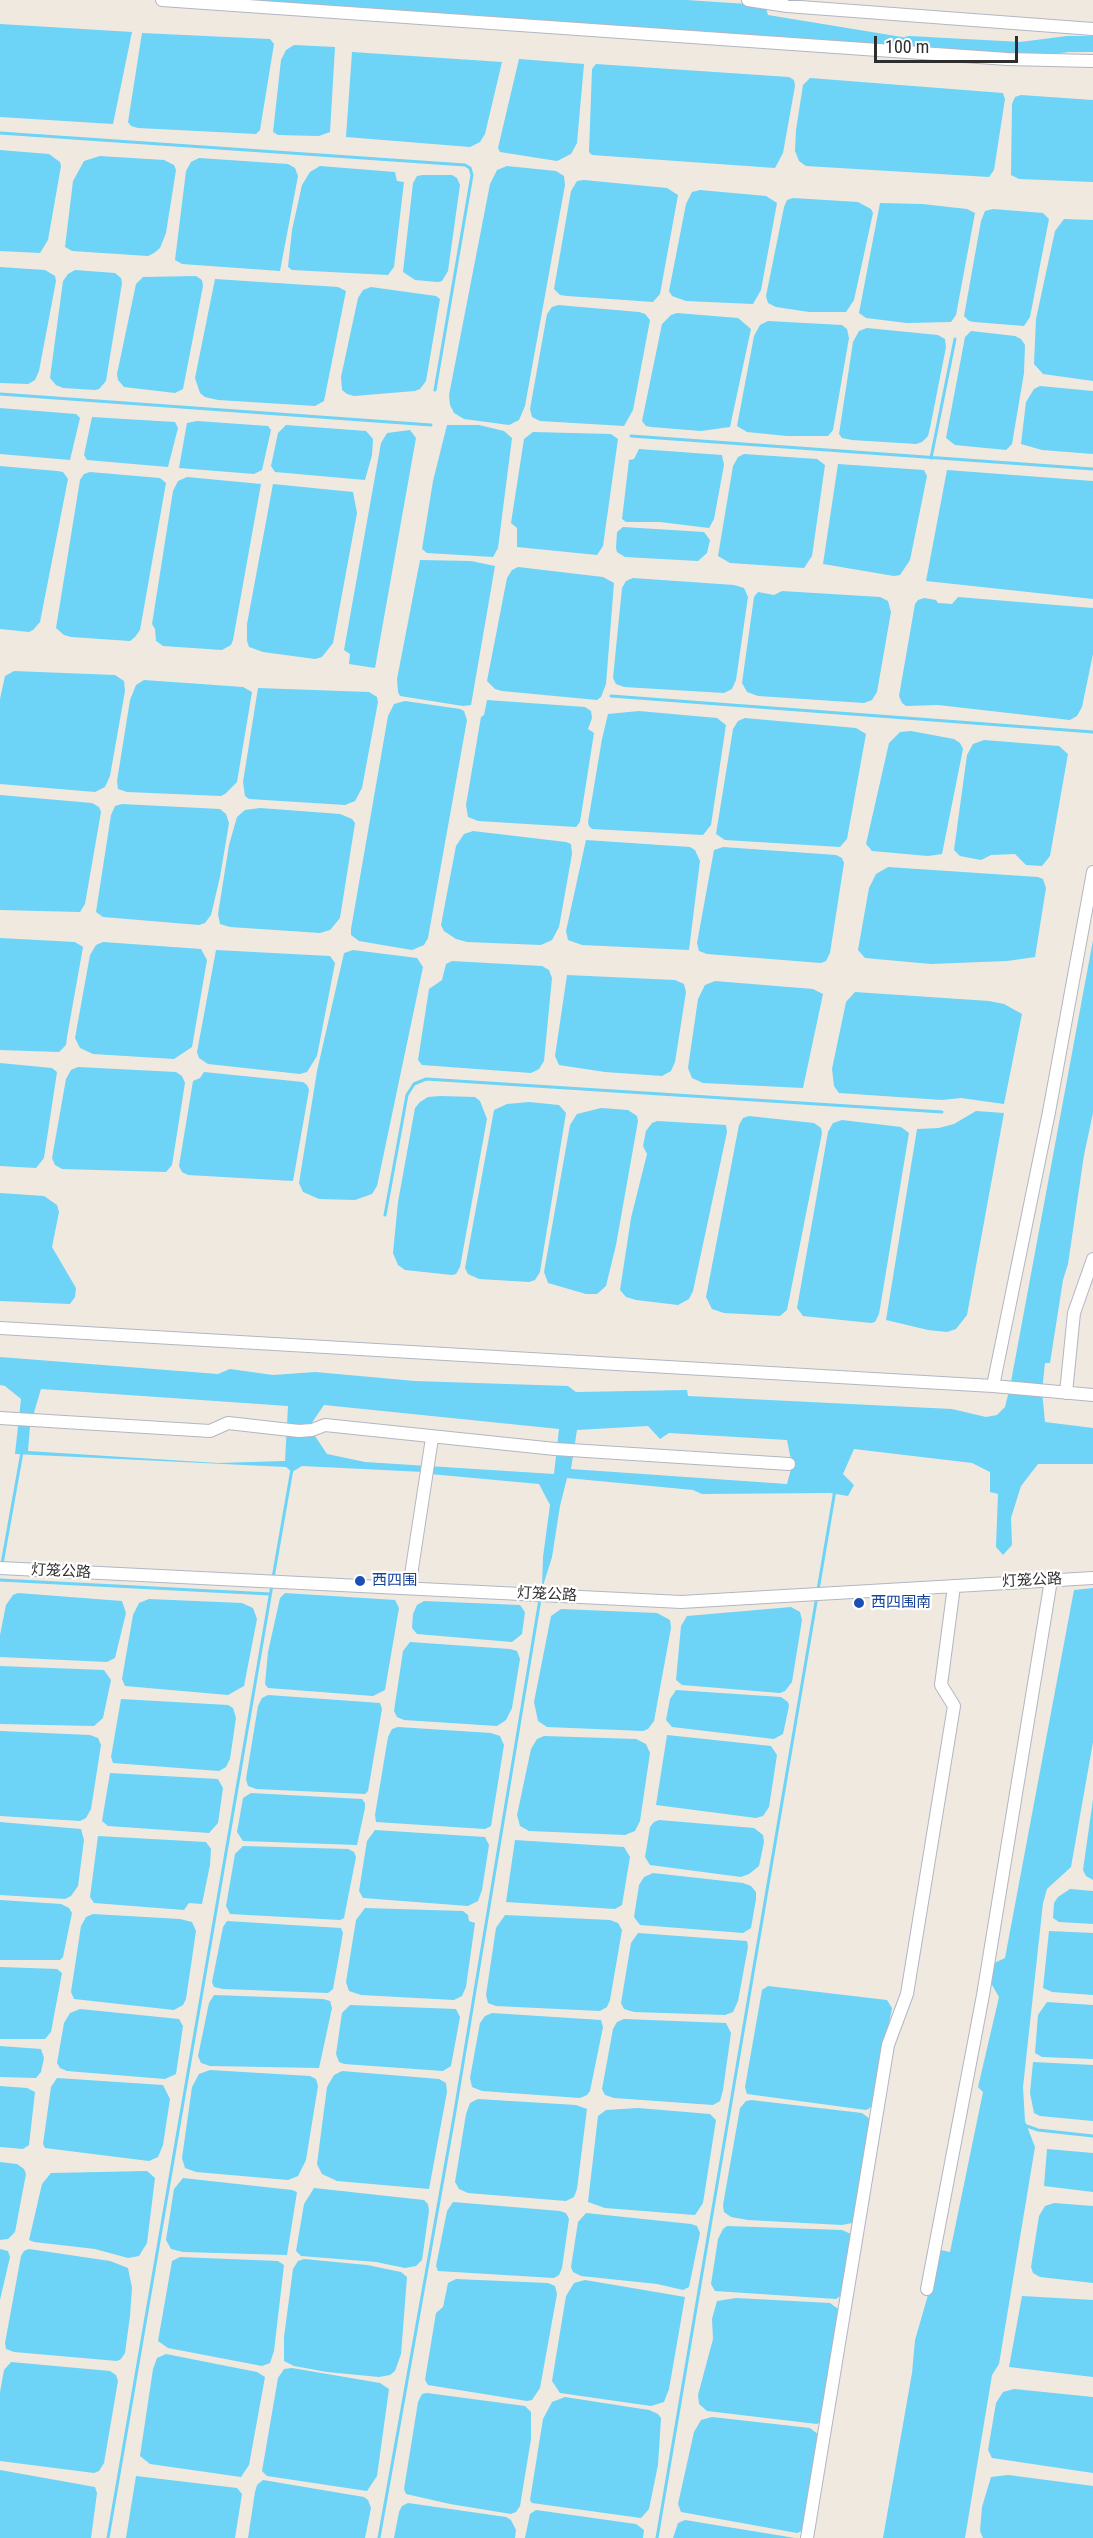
<!DOCTYPE html>
<meta charset="utf-8">
<style>
body{margin:0}
#map{position:relative;width:1093px;height:2538px;overflow:hidden;background:#f0e9e0;font-family:"Roboto Condensed",sans-serif}
canvas{display:block}
.scale{position:absolute;left:874px;top:36px;width:144px;height:27px;box-sizing:border-box;border:3px solid #2e2e2e;border-top:0;padding-left:8px;font-size:18px;line-height:21px;white-space:nowrap;color:#2e2e2e;-webkit-text-stroke:4px #fff;paint-order:stroke}
</style>
<div id="map">
<canvas width="1093" height="2538"></canvas>
<div class="scale">100 m</div>
</div>
<script>
const ctx = document.querySelector('canvas').getContext('2d');
ctx.lineJoin = 'round';
function paint(path, color) { ctx.fillStyle = color; ctx.fill(path, 'evenodd'); }
const poly = rows => new Path2D(rows.map(r => 'M' + r).join(''));
function strokePath(path, color, width, dash) { ctx.strokeStyle = color; ctx.lineWidth = width; ctx.lineCap = dash ? 'butt' : 'round'; ctx.setLineDash(dash || []); ctx.stroke(path); }
function drawText(font, color, halo, rows, align = 'center') {
  ctx.font = font + ' "Roboto Condensed","Noto Sans SC",sans-serif'; ctx.lineWidth = 4.5; ctx.setLineDash([]); ctx.textBaseline = 'middle'; ctx.strokeStyle = halo; ctx.fillStyle = color; for (const [text, x, y, turn = 0] of rows) {
    ctx.save(); ctx.translate(x, y); ctx.rotate((+turn || 0) * Math.PI / 180); ctx.textAlign = isNaN(turn) ? turn : align; if (halo) ctx.strokeText(text, 0, 0); ctx.fillText(text, 0, 0); ctx.restore();
  }
}
paint(poly([
 [216,0,687,0,747,4,766,8,768,15,908,38,931,45,907,48],
 [0,24,132,32,113,124,0,117],
 [142,33,270,39,274,44,260,130,256,134,138,128,131,126,128,122],
 [294,45,335,47,330,132,319,136,278,135,273,132,281,60,286,50],
 [352,52,502,62,485,134,480,142,470,147,346,137],
 [519,59,584,64,577,143,571,154,557,161,500,152,498,148],
 [596,64,789,77,794,80,795,86,783,153,775,168,592,155,589,152,592,69],
 [810,78,1003,93,1005,99,994,170,989,177,806,166,799,161,795,151,796,130,803,85],
 [1021,95,1093,100,1093,182,1019,179,1011,175,1012,104,1015,97],
 [0,150,49,154,60,162,61,166,48,240,40,253,0,251],
 [100,156,164,160,174,165,176,170,166,233,160,248,154,253,148,256,72,251,65,247,73,181,84,161],
 [199,158,288,164,295,168,298,176,280,271,182,264,175,260,186,171,191,162],
 [320,166,395,172,397,181,404,182,394,267,388,275,292,270,288,267,292,230,302,185,310,172],
 [507,166,556,171,564,176,565,185,525,406,519,420,509,425,464,419,454,413,450,405,449,395,490,184,497,170],
 [423,175,452,175,457,178,460,185,448,271,442,281,438,282,415,280,403,272,413,183,417,176],
 [584,180,667,188,678,195,660,294,653,302,567,296,560,295,554,289,571,191,577,181],
 [700,190,766,196,777,203,761,290,753,304,686,301,672,296,669,291,686,204,692,192],
 [793,198,858,202,871,209,873,213,854,300,846,312,809,312,776,307,768,303,766,296,784,207,787,200],
 [880,203,922,204,967,209,975,213,956,315,951,322,907,323,866,318,859,313],
 [993,209,1043,213,1049,219,1030,317,1024,326,974,322,969,321,964,316,981,221,985,211],
 [1064,219,1093,220,1093,381,1043,374,1034,364,1036,319,1055,231],
 [0,267,45,270,55,276,56,281,39,371,35,380,28,384,0,383],
 [75,270,115,273,121,278,122,283,106,381,99,389,95,390,63,388,56,385,50,378,63,281,68,274],
 [196,276,202,280,203,286,183,389,175,393,124,387,118,380,117,374,136,284,143,277],
 [215,279,338,287,346,291,324,401,315,406,218,400,205,397,200,393,195,378],
 [371,287,436,296,440,299,426,381,420,389,415,391,354,396,347,394,342,390,341,377,358,298,363,290],
 [558,305,639,312,645,314,650,320,633,410,624,426,540,421,532,417,530,409,547,314,552,307],
 [677,313,738,318,751,329,730,427,701,431,651,427,646,426,642,421,662,324,671,315],
 [768,321,842,325,847,329,849,338,833,430,828,436,787,436,747,432,737,426,754,336,760,325],
 [867,328,938,335,945,339,946,347,930,428,928,436,922,442,916,444,852,440,842,438,839,434,853,342,859,331],
 [971,331,1015,336,1021,339,1025,345,1024,373,1012,444,1006,450,955,445,946,438,965,337],
 [1040,386,1093,391,1093,454,1042,450,1021,444,1026,402,1034,389],
 [0,408,76,414,80,418,70,460,0,454],
 [92,417,175,422,178,428,168,467,87,460,84,455],
 [197,421,268,426,271,430,262,470,254,474,179,468,187,423],
 [286,425,366,431,373,439,372,455,365,480,275,472,271,466,278,433],
 [447,425,479,425,504,431,512,438,498,548,493,557,427,553,422,549,433,481],
 [410,430,416,438,375,668,349,664,350,654,344,650,381,443,387,433],
 [533,432,611,434,618,439,603,546,597,555,517,547,517,528,511,523,524,439],
 [639,449,722,455,724,465,714,519,709,528,660,522,626,522,622,519,629,460,634,459],
 [744,454,817,459,825,465,812,556,804,568,730,563,718,556,733,466,738,457],
 [838,464,924,470,927,476,910,560,900,575,894,576,823,564],
 [0,466,57,471,63,472,68,479,40,622,33,630,29,632,0,629],
 [947,470,1093,481,1093,599,926,581],
 [90,472,160,478,166,483,140,630,135,637,130,641,71,637,64,635,56,628,80,480,84,474],
 [187,477,261,484,233,640,231,645,222,650,163,646,156,641,155,629,152,624,173,491,178,481],
 [273,484,353,492,357,513,333,643,322,657,315,659,263,652,249,647,247,641,247,624],
 [623,527,704,532,710,540,707,553,698,561,625,557,617,552,616,548,617,532],
 [420,560,471,561,495,566,471,705,463,706,400,696,398,692,397,679],
 [518,567,603,577,614,583,606,684,601,697,597,700,502,691,495,689,487,681,507,578,512,570],
 [633,578,734,585,744,588,748,597,736,680,732,689,724,693,624,687,616,684,613,678,622,588,626,581],
 [782,591,880,597,888,601,891,612,877,692,872,700,864,703,758,696,747,692,742,683,754,597,758,592,774,595],
 [958,597,1093,608,1093,654,1082,707,1077,716,1070,720,938,705,906,706,902,703,899,696,915,604,918,600,924,598,936,600,938,603,952,604],
 [14,671,115,675,124,681,125,691,110,776,105,787,95,792,0,784,0,699,5,676],
 [144,680,243,687,252,692,237,782,225,794,221,796,127,792,118,789,117,781,130,700,136,685],
 [258,688,369,692,377,697,378,702,362,788,355,801,345,805,249,799,245,796,243,782],
 [487,700,585,707,591,711,592,718,588,729,594,733,580,822,576,827,478,821,468,817,466,805,481,717,484,715],
 [405,701,460,709,464,711,467,720,428,938,424,945,412,950,359,941,351,935,351,929,388,716,394,704],
 [639,711,717,718,726,725,711,825,703,835,592,829,589,826,588,822,602,739,608,714],
 [745,718,856,728,866,734,847,839,840,847,725,840,716,834,733,729,738,721],
 [911,731,954,739,960,743,963,749,942,854,928,856,872,851,866,844,889,743,900,732],
 [984,740,1059,746,1068,754,1050,856,1042,866,1026,865,1015,854,991,855,981,860,960,856,954,850,967,755,973,744],
 [0,795,92,803,99,807,101,812,85,904,80,912,0,910],
 [122,804,220,809,226,814,229,823,220,877,211,915,205,923,199,925,103,917,96,912,111,815,115,806],
 [260,808,340,814,352,819,355,823,340,918,330,930,320,933,230,927,220,924,218,914,229,845,237,817,245,810],
 [473,831,566,842,571,844,572,854,559,927,552,940,541,945,467,942,456,939,444,931,441,925,456,846,464,834],
 [586,840,690,847,695,850,700,861,689,950,582,945,568,940,566,931],
 [723,847,836,855,842,858,844,863,830,953,826,961,821,963,707,954,699,951,697,943,714,850],
 [888,867,1038,877,1043,879,1046,888,1035,957,1007,961,931,964,865,958,858,950,869,888,876,874],
 [0,938,75,942,83,947,67,1037,66,1045,59,1052,0,1050],
 [1093,940,1093,1113,1084,1155,1068,1264,1063,1280,1050,1363,1045,1363,1042,1391,1045,1422,1093,1428,1093,1464,1038,1464,1021,1486,1011,1518,1012,1545,1003,1555,996,1547,998,1494,990,1492,990,1472,972,1463,854,1449,843,1474,854,1485,848,1496,830,1493,702,1494,693,1490,567,1478,560,1506,552,1557,542,1589,543,1557,550,1505,539,1484,430,1474,423,1472,302,1466,292,1472,286,1467,15,1454,21,1399,5,1386,0,1385,0,1357,218,1374,230,1369,273,1375,315,1372,415,1381,568,1386,576,1392,687,1390,688,1396,952,1409,986,1417,997,1415,1005,1407,1010,1387],
 [41,1389,288,1406,285,1461,218,1463,28,1451,30,1426],
 [324,1405,559,1429,554,1474,365,1462,327,1454,309,1427],
 [648,1426,660,1439,669,1433,787,1440,792,1465,787,1484,571,1469,577,1430],
 [103,942,201,949,207,960,192,1047,174,1059,93,1054,80,1048,75,1038,90,955,96,945],
 [216,950,330,956,335,963,317,1056,307,1072,300,1074,208,1064,199,1058,197,1052],
 [353,950,417,958,423,967,377,1186,372,1194,355,1200,319,1199,303,1192,299,1183,317,1071,344,953],
 [452,961,542,966,549,970,552,978,544,1061,539,1069,531,1073,422,1065,418,1060,429,989,442,980,446,964],
 [567,975,675,980,684,984,686,992,675,1062,671,1071,662,1076,605,1072,559,1065,555,1056],
 [715,981,813,989,823,994,803,1088,703,1083,692,1078,688,1068,698,999,705,985],
 [855,992,989,1001,1004,1004,1022,1014,1004,1104,961,1098,942,1100,839,1093,834,1086,832,1069,846,1002],
 [0,1063,52,1068,57,1072,44,1158,36,1168,0,1166],
 [78,1067,176,1072,182,1076,185,1083,172,1165,166,1172,62,1169,55,1165,52,1158,66,1079,71,1070],
 [204,1072,303,1082,307,1085,309,1090,293,1181,188,1175,182,1172,179,1166,193,1081,200,1078],
 [440,1096,475,1097,480,1101,487,1119,460,1267,456,1274,452,1275,405,1270,398,1265,393,1253,398,1202,415,1108,420,1102,428,1097],
 [529,1102,559,1105,566,1113,540,1272,535,1280,529,1282,479,1279,468,1274,465,1268,494,1110,507,1104],
 [601,1108,628,1110,637,1116,638,1121,616,1245,606,1286,597,1294,586,1294,548,1283,544,1272,570,1125,577,1114],
 [976,1111,1004,1113,967,1315,956,1329,947,1332,928,1330,886,1320,917,1129,939,1128,954,1124],
 [749,1116,814,1123,821,1128,822,1133,787,1310,780,1316,724,1313,712,1309,706,1297,739,1125,743,1118],
 [842,1120,901,1127,909,1133,879,1314,875,1322,871,1323,803,1316,797,1308,828,1132,833,1123],
 [657,1121,726,1125,727,1132,693,1291,689,1299,678,1305,636,1300,626,1297,620,1290,631,1218,647,1154,643,1146,646,1131,652,1123],
 [0,1193,44,1196,57,1205,59,1212,52,1247,76,1288,75,1297,70,1304,0,1301],
 [1093,1588,1093,1742,1071,1867,1047,1889,1043,1903,1023,2087,1025,2121,1035,2147,999,2364,992,2375,965,2538,883,2538,912,2373,915,2340,941,2250,950,2252,983,2092,978,2087,999,1997,988,1978,992,1964,1005,1958,1074,1590],
 [18,1593,122,1601,126,1613,115,1658,107,1662,0,1657,0,1635,6,1605,13,1595],
 [285,1593,395,1600,399,1608,385,1690,373,1696,268,1688,265,1684,268,1652,280,1598],
 [149,1599,242,1603,253,1608,257,1619,244,1686,228,1695,125,1686,122,1679,133,1615,139,1603],
 [424,1601,520,1605,525,1612,522,1634,512,1642,417,1634,412,1628,413,1614,417,1605],
 [791,1607,800,1612,802,1620,792,1682,785,1691,780,1693,682,1685,676,1680,681,1626,687,1616],
 [561,1609,657,1613,670,1620,671,1628,654,1721,648,1729,643,1731,547,1727,538,1721,534,1702,551,1616],
 [410,1642,510,1649,517,1651,520,1659,512,1708,506,1720,497,1726,404,1720,397,1717,394,1711,403,1651],
 [0,1666,104,1670,111,1680,103,1718,94,1726,0,1724],
 [676,1690,781,1697,788,1702,789,1706,783,1734,774,1739,672,1727,666,1720,670,1699],
 [268,1695,380,1703,382,1709,368,1791,365,1794,256,1789,248,1786,246,1779,258,1706,262,1698],
 [121,1699,228,1705,233,1708,236,1718,230,1759,226,1767,219,1771,113,1763,111,1757],
 [398,1727,491,1733,500,1736,504,1745,491,1826,485,1829,376,1822,375,1815,388,1737,392,1729],
 [0,1731,90,1735,98,1738,101,1745,91,1809,86,1818,80,1821,0,1816],
 [667,1735,771,1746,777,1755,769,1807,763,1816,756,1818,656,1805],
 [544,1736,636,1739,646,1744,650,1753,640,1821,635,1831,625,1835,529,1831,520,1826,517,1815,531,1749,537,1739],
 [110,1773,218,1779,223,1788,218,1823,209,1833,108,1826,102,1821],
 [251,1793,362,1799,365,1803,365,1808,357,1845,243,1841,237,1832,243,1798],
 [1093,1799,1093,1880,1086,1876,1083,1870],
 [659,1820,754,1828,763,1835,764,1842,759,1866,749,1874,741,1877,650,1865,645,1857,650,1827,654,1822],
 [0,1822,81,1829,84,1840,78,1886,71,1896,65,1899,0,1895],
 [375,1830,485,1837,489,1845,482,1890,478,1901,468,1906,363,1898,359,1891,367,1841],
 [98,1836,206,1842,211,1849,210,1865,202,1904,189,1903,184,1910,94,1903,90,1897],
 [515,1840,624,1847,630,1857,622,1905,615,1909,506,1902],
 [243,1846,348,1849,354,1852,356,1857,344,1918,340,1920,230,1914,226,1906,235,1854],
 [653,1873,743,1883,751,1886,756,1892,756,1899,751,1928,743,1933,640,1925,634,1917,639,1885,644,1877],
 [1070,1889,1093,1891,1093,1924,1059,1922,1053,1918,1054,1903,1058,1897],
 [0,1900,61,1904,69,1908,72,1913,63,1957,60,1960,0,1960],
 [365,1908,463,1911,468,1915,469,1921,475,1923,466,1987,462,1996,454,2000,361,1995,349,1991,346,1982,356,1920],
 [93,1914,180,1919,192,1922,196,1931,186,1999,183,2005,174,2010,74,1999,71,1992,81,1926,86,1917],
 [505,1915,610,1920,618,1923,622,1930,610,2000,607,2007,600,2011,496,2006,488,2003,486,1995,496,1928],
 [227,1921,341,1928,343,1933,333,1989,328,1993,223,1989,214,1987,212,1982,223,1927],
 [1049,1931,1093,1933,1093,1995,1052,1992,1043,1988],
 [638,1933,747,1941,748,1947,738,2001,733,2012,725,2015,634,2012,624,2009,621,2003,631,1943],
 [0,1967,57,1969,62,1973,51,2032,45,2039,0,2039],
 [768,1986,887,2000,892,2008,874,2102,870,2108,866,2110,747,2094,745,2087,762,1990],
 [214,1995,323,1999,330,2001,332,2008,319,2068,210,2066,201,2063,198,2056,209,2003],
 [1047,2002,1093,2005,1093,2059,1042,2057,1035,2053,1038,2015],
 [350,2005,456,2009,460,2017,451,2066,443,2071,344,2064,339,2062,336,2054,342,2013],
 [80,2009,179,2019,183,2026,176,2074,165,2079,67,2071,60,2068,57,2063,64,2023,70,2013],
 [492,2013,601,2020,603,2027,590,2091,587,2095,580,2098,482,2091,472,2087,470,2078,480,2023,485,2016],
 [624,2019,726,2023,731,2033,723,2090,720,2101,713,2105,614,2098,605,2095,602,2089,613,2029,617,2022],
 [0,2046,41,2049,44,2058,41,2072,36,2078,0,2077],
 [1033,2062,1093,2065,1093,2121,1040,2116,1034,2113,1030,2093],
 [210,2070,310,2076,316,2079,318,2086,306,2160,298,2176,288,2180,196,2172,185,2168,182,2158,192,2087,199,2074],
 [342,2071,439,2079,446,2083,447,2092,429,2189,337,2181,322,2174,317,2164,327,2087,334,2075],
 [57,2078,163,2085,170,2099,163,2145,158,2157,149,2161,45,2148,43,2144,51,2087],
 [0,2086,27,2088,35,2092,29,2145,23,2149,0,2147],
 [478,2099,576,2105,587,2109,577,2189,574,2197,566,2201,468,2193,459,2189,455,2182,466,2114,470,2103],
 [751,2100,862,2113,870,2119,855,2219,852,2223,842,2225,748,2220,731,2217,724,2212,723,2205,740,2108,746,2101],
 [638,2108,710,2114,716,2120,703,2203,695,2215,605,2208,588,2202,598,2116,606,2110],
 [1047,2149,1093,2153,1093,2192,1044,2186],
 [0,2162,17,2164,24,2169,26,2174,15,2232,8,2239,0,2240],
 [147,2171,155,2178,147,2243,139,2256,128,2258,95,2249,34,2242,29,2240,42,2184,51,2173],
 [183,2178,292,2190,297,2192,287,2255,183,2252,171,2249,166,2240,174,2189],
 [314,2188,424,2200,428,2204,429,2211,422,2260,416,2266,405,2268,376,2262,301,2256,296,2251,304,2204],
 [453,2202,560,2211,566,2213,569,2219,562,2268,559,2275,554,2278,438,2271,436,2266,447,2211],
 [1054,2203,1093,2206,1093,2283,1040,2277,1033,2273,1031,2267,1039,2216,1045,2206],
 [586,2213,691,2224,697,2226,700,2233,689,2287,683,2290,657,2284,581,2276,573,2272,571,2267,578,2222],
 [727,2226,842,2230,851,2234,853,2237,842,2295,836,2299,715,2291,711,2284,718,2239,723,2229],
 [0,2249,8,2251,10,2257,0,2300],
 [29,2249,110,2261,128,2268,132,2288,130,2316,125,2353,121,2359,117,2361,14,2352,6,2349,5,2343,21,2256,24,2251],
 [180,2257,278,2261,284,2265,274,2351,270,2363,262,2366,168,2348,158,2341,172,2261],
 [304,2259,367,2265,401,2272,407,2277,401,2354,395,2371,390,2375,379,2377,327,2372,294,2366,284,2361,284,2337,293,2269,298,2261],
 [456,2279,548,2283,555,2286,557,2294,540,2388,532,2400,527,2401,428,2385,425,2380,436,2313,443,2307,448,2283],
 [585,2280,685,2297,669,2389,664,2402,651,2406,560,2393,552,2381,566,2296,574,2283],
 [1022,2296,1093,2300,1093,2377,1009,2367],
 [736,2298,830,2303,841,2311,820,2422,817,2424,707,2411,699,2404,698,2395,713,2339,712,2319,717,2301],
 [166,2354,257,2372,265,2377,249,2465,241,2477,150,2464,140,2456,153,2369,157,2358],
 [11,2362,110,2371,116,2375,118,2381,104,2463,99,2471,94,2473,0,2461,0,2392,4,2370],
 [292,2368,380,2383,389,2389,377,2476,367,2491,267,2476,262,2471,278,2378,284,2369],
 [1014,2389,1093,2397,1093,2473,992,2458,988,2450,996,2403,1003,2392],
 [427,2393,525,2406,531,2412,531,2439,520,2506,516,2512,511,2514,450,2504,406,2494,404,2489,418,2402,422,2394],
 [565,2397,649,2410,658,2414,661,2418,658,2465,649,2509,641,2518,532,2503,530,2500,543,2419,552,2402],
 [712,2417,810,2428,819,2435,806,2529,797,2533,681,2512,678,2504,694,2432,701,2420],
 [0,2470,95,2487,97,2493,91,2538,0,2538],
 [1008,2475,1093,2486,1093,2538,983,2538,980,2531,982,2507,991,2477],
 [136,2476,237,2488,242,2494,235,2538,126,2538],
 [263,2480,364,2497,368,2500,371,2508,365,2538,248,2538,255,2492,257,2485],
 [408,2503,506,2517,511,2520,516,2530,515,2538,394,2538,399,2512,402,2506],
 [536,2510,636,2524,644,2530,643,2538,525,2538,530,2514],
 [685,2520,795,2538,673,2538,678,2523]
]), '#6dd3f7');
strokePath(poly([
 [0,133,465,165,470,168,472,175,435,390],
 [0,394,431,425],
 [631,436,1093,469],
 [931,458,955,339],
 [611,696,1093,732],
 [385,1215,407,1095,414,1084,426,1079,942,1112],
 [2,1564,22,1452],
 [273,1578,292,1469],
 [0,1580,270,1594],
 [818,1590,835,1490],
 [1024,2125,1038,2130,1093,2136],
 [108,2538,272,1585],
 [379,2538,454,2117,540,1599],
 [657,2538,817,1596]
]), '#6dd3f7', 3);
strokePath(poly([
 [909,44,1021,50,1068,44,1093,44]
]), '#6dd3f7', 16);
const minor = poly([
 [162,0,1007,59,1093,61],
 [748,0,787,6,1093,29],
 [0,1328,993,1386,1093,1395],
 [993,1386,1049,1112,1093,872],
 [1066,1393,1074,1313,1093,1259],
 [0,1418,210,1431,228,1423,299,1431,312,1430,325,1425,555,1449,789,1464],
 [0,1568,681,1602,1093,1578],
 [409,1588,432,1438],
 [927,2289,983,1995,1051,1580],
 [807,2538,888,2045,907,1994,954,1706,941,1685,954,1586]
]);
strokePath(minor, '#b3b6c2', 14);
strokePath(minor, '#fff', 12);
for (const [x, y, r, color] of [
 [360,1581,6,"#1a4fb4"],
 [859,1603,6,"#1a4fb4"]
]) { const dot = new Path2D(); dot.arc(x, y, r, 0, 2 * Math.PI); ctx.fillStyle = color; ctx.fill(dot); strokePath(dot, '#fff', 2); }
drawText('15px', '#2e2e2e', '#fff', [
 ["灯笼公路",61,1572,3],
 ["灯笼公路",1032,1581,-3],
 ["灯笼公路",547,1595,3]
]);
drawText('15px', '#164399', '#fff', [
 ["西四围",372,1581],
 ["西四围南",871,1603]
], 'left');
</script>
